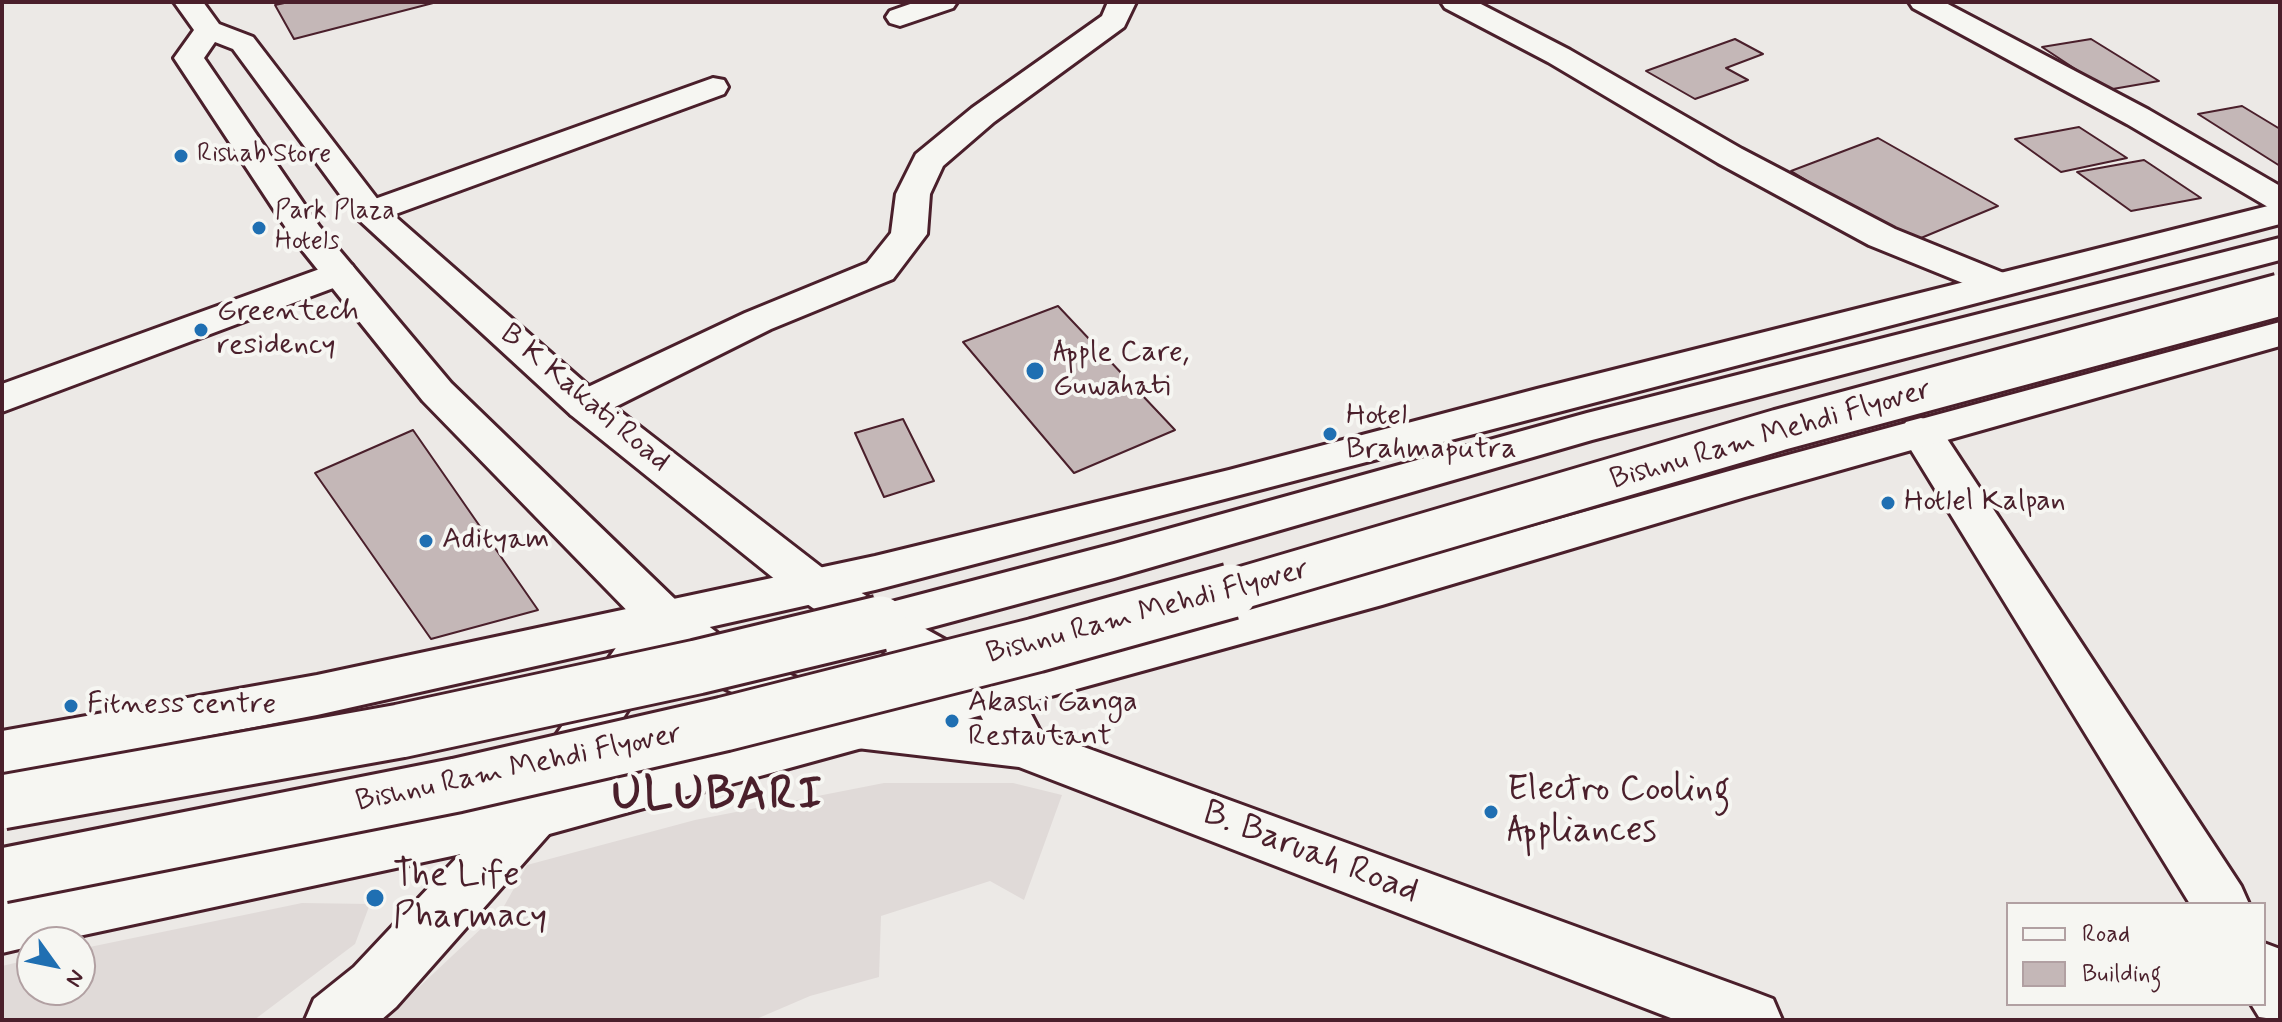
<!DOCTYPE html>
<style>
body{margin:0}
#map{position:relative;width:2282px;height:1022px;overflow:hidden;background:#ece9e6;font-family:Mynerve,sans-serif}
canvas{display:block}
.frame{position:absolute;inset:0;border:4px solid #4a1f2b;pointer-events:none}
.legend{position:absolute;left:2006px;top:902px;width:260px;height:104px;box-sizing:border-box;background:#f6f6f2;border:2px solid #b1a0a2;margin:0;padding:10px 14px;list-style:none;font-size:24px;color:#4a1f2b}
.legend li{display:flex;align-items:center;gap:16px;height:40px}
.legend b{width:40px;border:2px solid #b1a0a2}
.north{position:absolute;left:16px;top:926px;width:80px;height:80px;box-sizing:border-box;background:#f6f6f2;border:2px solid #b1a0a2;border-radius:50%;rotate:123deg;font-size:22px;font-weight:700;line-height:32px;text-align:center;color:#4a1f2b}
.north::after{content:'';display:block;margin:auto;width:28px;height:36px;background:#1f6fb2;clip-path:polygon(50% 0,100% 100%,50% 72%,0 100%)}
</style>
<div id="map">
<canvas width="2282" height="1022"></canvas>
<div class="frame"></div>
<ul class="legend">
<li><b style="height:10px;background:#f6f6f2"></b>Road</li>
<li><b style="height:22px;background:#c4b7b7"></b>Building</li>
</ul>
<div class="north">N</div>
</div>
<script>
const ctx = document.querySelector('canvas').getContext('2d');
ctx.lineJoin = 'round';
function paint(path, color) { ctx.fillStyle = color; ctx.fill(path, 'evenodd'); }
const poly = rows => new Path2D(rows.map(r => 'M' + r).join(''));
function strokePath(path, color, width, dash) { ctx.strokeStyle = color; ctx.lineWidth = width; ctx.lineCap = dash ? 'butt' : 'round'; ctx.setLineDash(dash || []); ctx.stroke(path); }
function drawText(font, color, halo, rows, align = 'center') {
  ctx.font = font + ' Mynerve,sans-serif'; ctx.lineWidth = 8; ctx.setLineDash([]); ctx.textBaseline = 'middle'; ctx.strokeStyle = halo; ctx.fillStyle = color; for (const [text, x, y, turn = 0] of rows) {
    ctx.save(); ctx.translate(x, y); ctx.rotate((+turn || 0) * Math.PI / 180); ctx.textAlign = isNaN(turn) ? turn : align; if (halo) ctx.strokeText(text, 0, 0); ctx.fillText(text, 0, 0); ctx.restore();
  }
}
paint(poly([
 [884,783,1013,783,1062,795,1024,900,990,881,881,916,879,977,810,996,754,1020,384,1020,503,908,527,865,695,820],
 [302,903,370,904,355,944,254,1020,2,1020,2,966,32,959,32,990,80,990,80,949]
]), '#e0dad8');
const building = poly([
 [289,2,437,2,294,39,275,5,289,2],
 [1735,39,1763,54,1726,68,1748,80,1695,99,1646,71,1735,39],
 [2091,39,2159,81,2107,90,2042,47,2091,39],
 [2242,106,2280,129,2280,166,2198,114,2242,106],
 [2079,127,2127,158,2061,172,2015,139,2079,127],
 [1878,138,1998,206,1909,243,1791,171,1878,138],
 [2144,160,2201,198,2131,211,2077,172,2144,160],
 [1058,306,1175,430,1074,473,963,342,1058,306],
 [903,419,934,481,884,497,855,433,903,419],
 [413,430,538,610,431,639,315,473,413,430]
]);
paint(building, '#c4b7b7');
strokePath(building, '#4a1f2b', 2);
const minor = poly([
 [916,2,957,2,953,8,900,26,890,23,886,17,890,11,916,2],
 [1108,2,1136,2,1124,27,994,122,943,166,930,194,927,234,893,279,771,329,599,415,585,419,571,415,565,405,571,395,745,313,867,263,891,233,896,194,916,154,972,108,1102,16,1108,2],
 [1441,2,1477,2,1570,50,1742,149,1895,229,2011,276,2016,284,2011,292,1998,295,1985,292,1869,245,1718,163,1548,62,1445,8,1441,2],
 [1909,2,1944,2,2149,110,2280,186,2280,210,2268,207,2127,124,1913,8,1909,2],
 [713,78,724,80,728,87,724,94,382,219,370,222,358,219,353,212,358,205,713,78],
 [339,262,352,265,357,273,352,281,2,412,2,384,339,262],
 [1921,418,1936,422,2241,886,2249,904,2190,904,1900,432,1906,422,1921,418],
 [663,599,680,604,687,617,550,833,396,1007,381,1020,305,1020,314,999,354,967,512,799,646,604,663,599],
 [2264,943,2280,949,2280,1020,2259,1017,2251,1004,2264,1004,2264,943]
]);
const tertiary = poly([
 [2280,203,2280,224,875,590,317,715,2,775,2,731,317,675,875,556,1229,470,1537,389,2280,203],
 [2280,322,2280,346,1745,497,1382,605,531,839,51,942,32,942,32,946,2,953,2,899,531,793,1382,569,1740,468,2280,322]
]);
const secondary = poly([
 [174,2,203,2,219,24,253,37,382,205,599,395,829,573,873,600,1011,676,1040,731,1752,991,1773,999,1782,1020,1676,1020,1019,767,857,748,712,683,646,630,423,401,294,240,174,58,194,30,174,2],
 [215,42,233,49,358,219,571,415,797,597,839,626,975,704,983,720,862,707,746,655,680,604,451,383,319,226,204,58,215,42]
]);
const primary = poly([
 [2280,238,2280,260,1592,440,1114,578,880,641,863,636,856,623,863,610,880,605,1114,544,1587,413,2280,238]
]);
strokePath(minor, '#4a1f2b', 6);
strokePath(tertiary, '#4a1f2b', 6);
strokePath(secondary, '#4a1f2b', 6);
strokePath(primary, '#4a1f2b', 6);
paint(minor, '#f6f6f2');
paint(tertiary, '#f6f6f2');
paint(secondary, '#f6f6f2');
paint(primary, '#f6f6f2');
const primaryBridgeFar1 = poly([
 [1224,593,1779,430,2280,295]
]);
const primaryBridge = poly([
 [2,802,400,731,697,667,880,623],
 [2,875,457,785,724,724,1036,645,1231,591]
]);
strokePath(primaryBridgeFar1, '#4a1f2b', 47, []);
strokePath(primaryBridge, '#4a1f2b', 59, []);
strokePath(primaryBridgeFar1, '#f6f6f2', 41);
strokePath(primaryBridge, '#f6f6f2', 53);
for (const [x, y, r, color] of [
 [181,156,8,"#1f6fb2"],
 [259,228,8,"#1f6fb2"],
 [201,330,8,"#1f6fb2"],
 [1035,371,10,"#1f6fb2"],
 [1330,434,8,"#1f6fb2"],
 [1888,503,8,"#1f6fb2"],
 [426,541,8,"#1f6fb2"],
 [71,706,8,"#1f6fb2"],
 [952,721,8,"#1f6fb2"],
 [1491,812,8,"#1f6fb2"],
 [375,898,10,"#1f6fb2"]
]) { const dot = new Path2D(); dot.arc(x, y, r, 0, 2 * Math.PI); ctx.fillStyle = color; ctx.fill(dot); strokePath(dot, '#f6f6f2', 3); }
drawText('26px', '#4a1f2b', '#f6f6f2', [
 ["Rishab Store",197,156],
 ["Park Plaza",275,213],
 ["Hotels",275,243]
], 'left');
drawText('30px', '#4a1f2b', '#f6f6f2', [
 ["Greentech",217,313],
 ["residency",217,347],
 ["Apple Care,",1053,354],
 ["Guwahati",1053,388],
 ["Hotel",1346,417],
 ["Brahmaputra",1346,451],
 ["Hotlel Kalpan",1904,503],
 ["Adityam",442,541],
 ["Akashi Ganga",968,704],
 ["Restautant",968,738],
 ["Fitness centre",87,706]
], 'left');
drawText('30px', '#4a1f2b', '#f6f6f2', [
 ["B K Kakati Road",584,399,40],
 ["Bishnu Ram Mehdi Flyover",1771,436,-16],
 ["Bishnu Ram Mehdi Flyover",1148,613,-15],
 ["Bishnu Ram Mehdi Flyover",519,769,-12]
]);
drawText('36px', '#4a1f2b', '#f6f6f2', [
 ["Electro Cooling",1507,791],
 ["Appliances",1507,832],
 ["The Life",393,877],
 ["Pharmacy",393,918]
], 'left');
drawText('36px', '#4a1f2b', '#f6f6f2', [
 ["B. Baruah Road",1310,854,21]
]);
ctx.letterSpacing = '2px';
drawText('bold 46px', '#4a1f2b', '#f6f6f2', [
 ["ULUBARI",718,798]
]);
ctx.letterSpacing = '0px';
</script>
